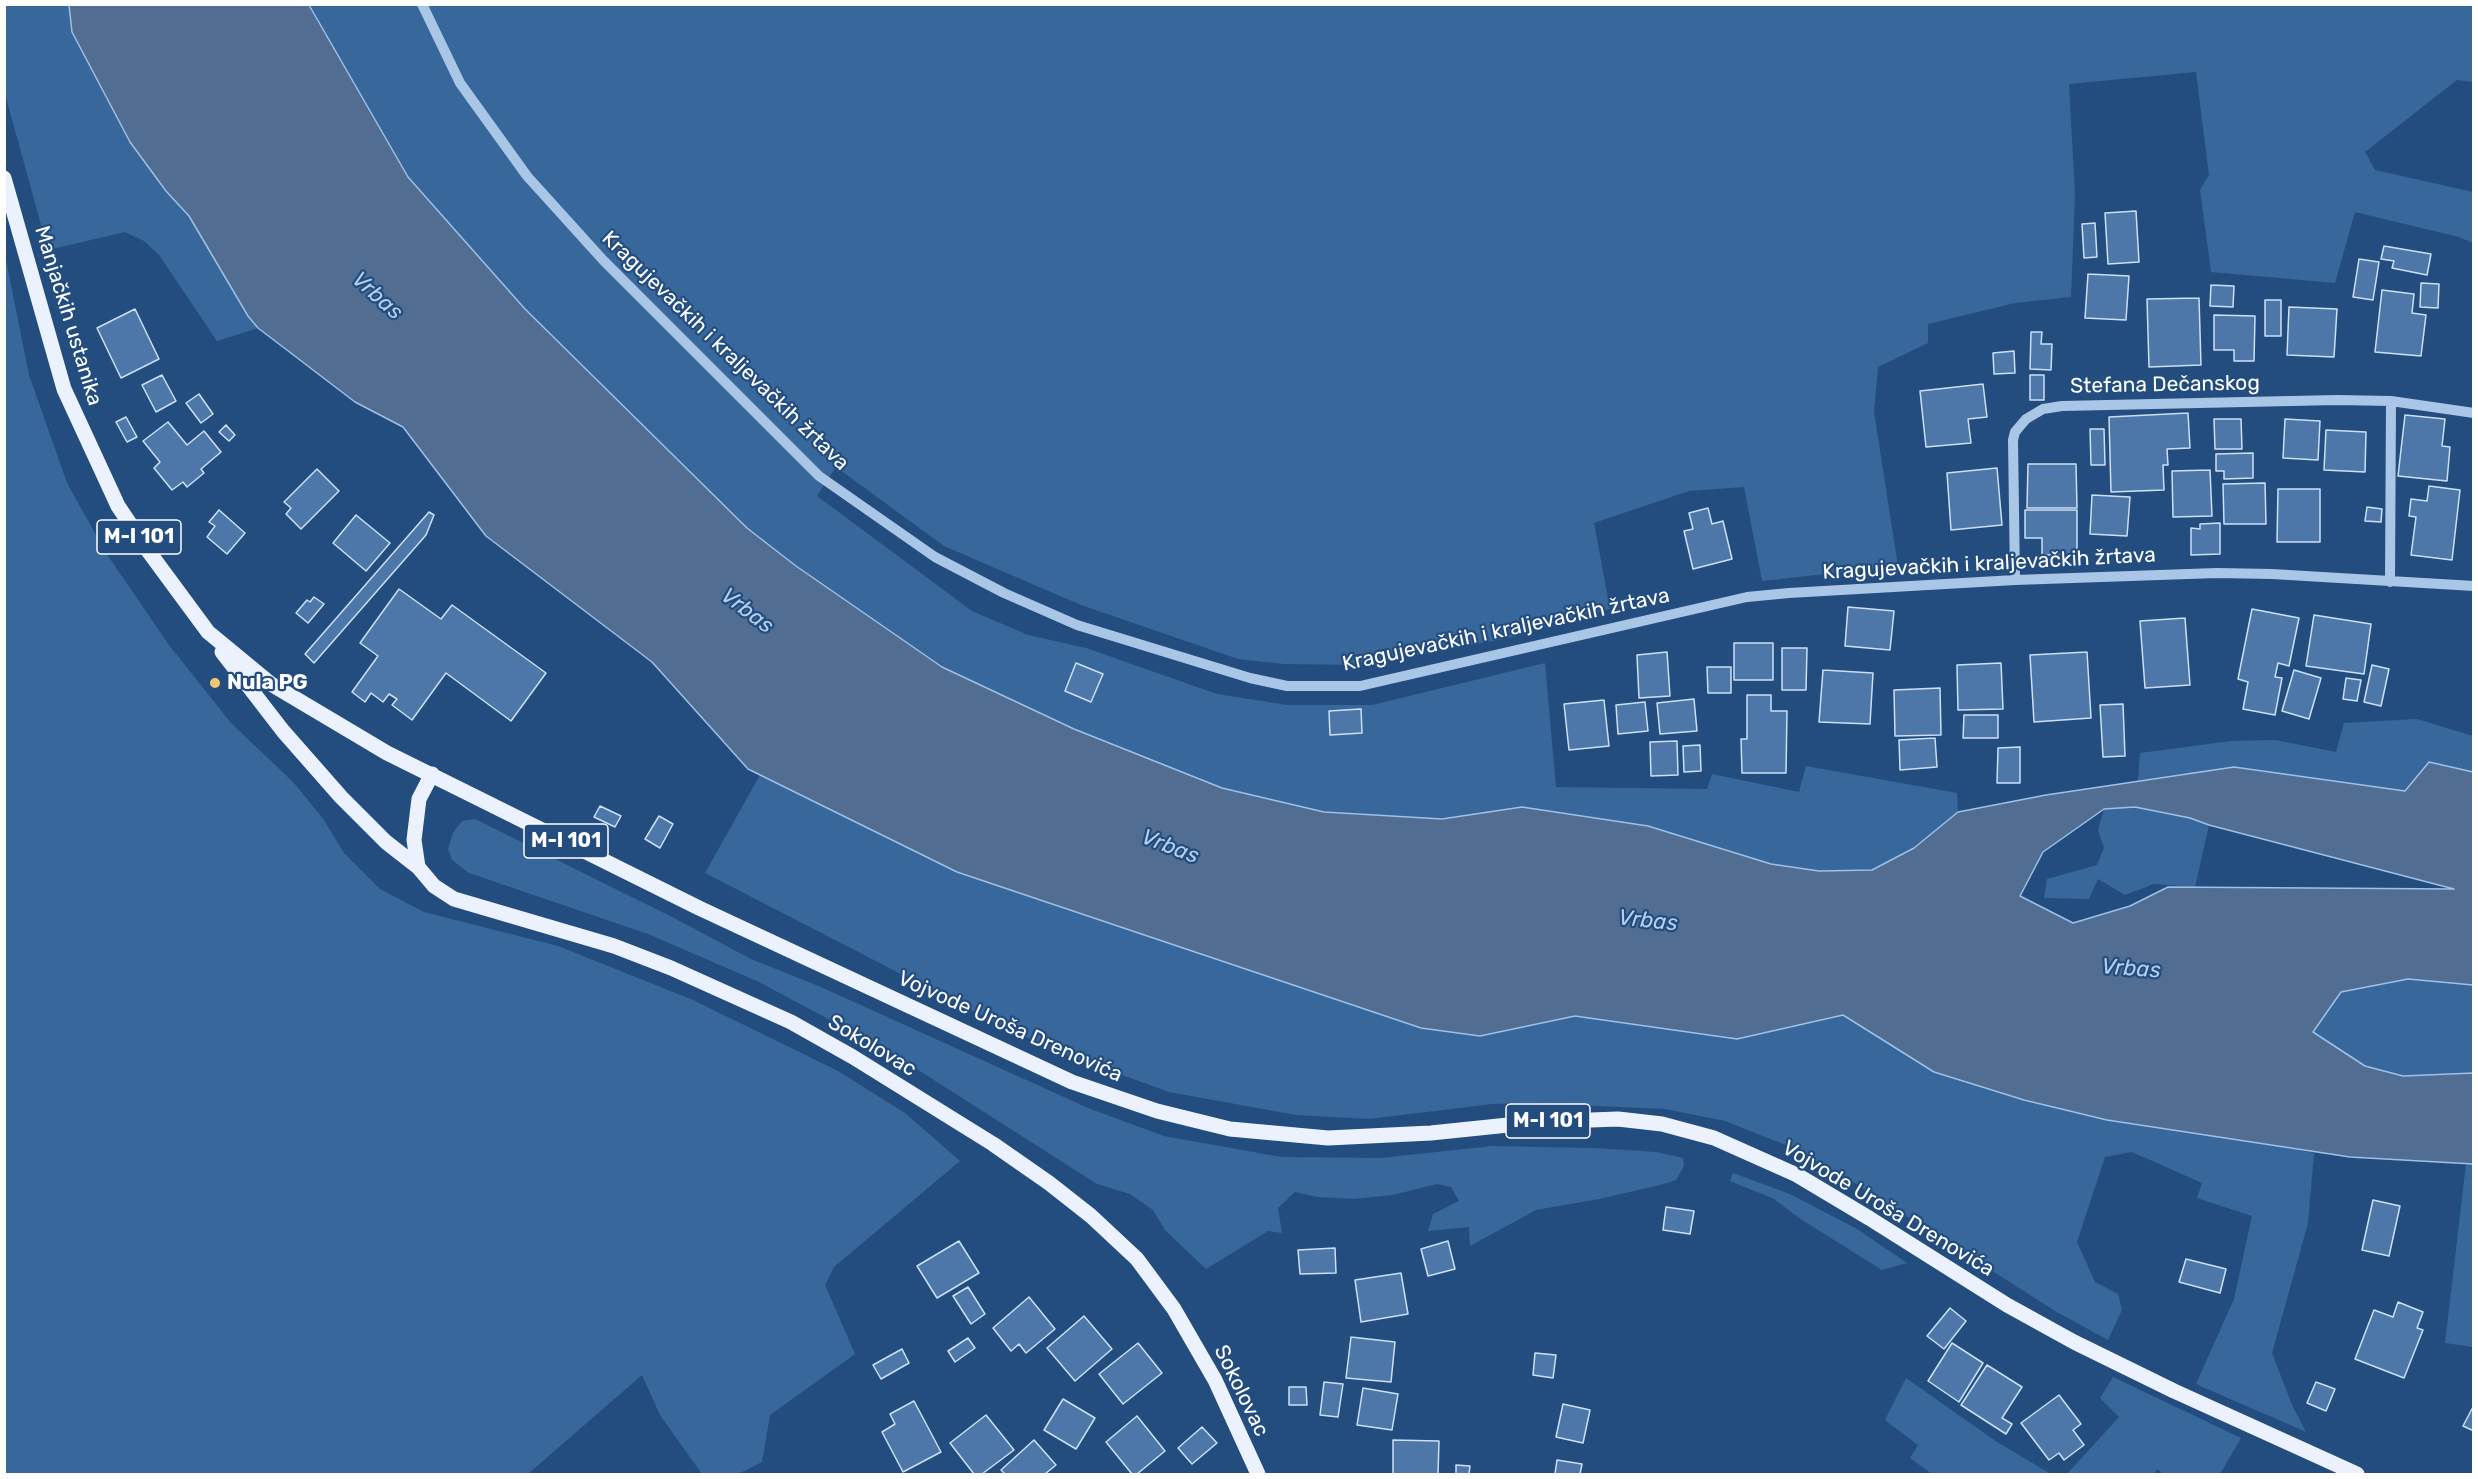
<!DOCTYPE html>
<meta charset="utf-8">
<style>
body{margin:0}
#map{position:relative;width:2478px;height:1479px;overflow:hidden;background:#244d7f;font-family:Rubik,sans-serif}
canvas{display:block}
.frame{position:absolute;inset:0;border:6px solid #fff;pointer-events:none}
</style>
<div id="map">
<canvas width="2478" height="1479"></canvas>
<div class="frame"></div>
</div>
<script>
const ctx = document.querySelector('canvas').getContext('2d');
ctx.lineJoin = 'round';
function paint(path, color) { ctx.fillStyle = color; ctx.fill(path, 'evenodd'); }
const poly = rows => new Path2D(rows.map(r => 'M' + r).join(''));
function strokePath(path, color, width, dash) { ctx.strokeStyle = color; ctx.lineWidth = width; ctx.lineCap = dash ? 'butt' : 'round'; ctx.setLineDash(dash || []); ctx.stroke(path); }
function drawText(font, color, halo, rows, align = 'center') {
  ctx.font = font + ' Rubik,sans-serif'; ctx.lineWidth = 4.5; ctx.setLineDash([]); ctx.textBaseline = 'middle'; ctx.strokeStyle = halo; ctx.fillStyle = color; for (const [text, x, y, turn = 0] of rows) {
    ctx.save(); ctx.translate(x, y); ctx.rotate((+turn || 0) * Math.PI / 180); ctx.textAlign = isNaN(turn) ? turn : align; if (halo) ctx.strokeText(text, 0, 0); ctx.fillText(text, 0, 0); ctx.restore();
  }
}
paint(poly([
 [4,5,69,5,72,32,130,142,166,191,189,216,248,316,258,328,217,341,159,255,144,241,125,232,48,250,5,94],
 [309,5,2473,5,2473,82,2457,80,2365,152,2375,170,2473,192,2473,243,2459,237,2355,212,2335,283,2211,272,2200,190,2209,175,2196,72,2069,84,2075,194,2071,297,2015,303,1928,324,1928,343,1878,367,1874,412,1898,566,1762,581,1744,487,1689,491,1594,523,1610,609,1513,637,1365,665,1284,664,1238,659,1081,605,944,546,836,467,817,496,972,611,1028,635,1086,648,1217,694,1287,705,1372,705,1545,663,1556,787,1707,789,1712,774,1799,792,1806,766,1957,793,1958,812,1914,848,1872,870,1819,871,1771,864,1648,826,1522,807,1442,819,1324,812,1222,788,1074,729,942,667,796,566,747,528,525,309,408,177],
 [5,255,29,375,67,483,106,553,169,645,231,723,294,783,324,820,344,853,380,889,424,912,558,946,693,1000,838,1071,905,1113,960,1161,834,1267,825,1285,855,1354,770,1415,762,1462,738,1474,702,1474,660,1415,642,1375,528,1474,5,1474],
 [2417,719,2473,736,2473,772,2429,762,2405,791,2234,767,2138,781,2140,753,2231,741,2275,740,2336,752,2344,723],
 [760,775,957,872,1421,1028,1480,1036,1575,1016,1737,1039,1843,1015,1934,1072,2024,1100,2107,1120,2242,1139,2314,1153,2308,1223,2272,1353,2292,1405,2306,1432,2196,1384,2234,1299,2252,1216,2197,1198,2202,1183,2132,1152,2105,1157,2077,1242,2095,1282,2118,1294,2122,1310,2108,1340,2055,1311,1858,1185,1786,1145,1725,1121,1665,1109,1530,1103,1492,1104,1369,1119,1296,1115,1169,1092,1061,1053,1002,1026,705,873],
 [2135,807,2190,818,2209,825,2195,887,2154,884,2125,895,2098,879,2089,899,2044,898,2047,879,2097,865,2104,848,2098,830,2104,809],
 [475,819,672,917,751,959,821,987,1088,1108,1164,1136,1281,1157,1381,1158,1492,1146,1593,1148,1656,1152,1683,1158,1684,1166,1676,1180,1660,1185,1599,1199,1536,1210,1470,1246,1469,1227,1428,1231,1433,1214,1459,1201,1451,1187,1437,1184,1393,1195,1354,1199,1317,1197,1295,1192,1278,1208,1282,1233,1268,1231,1206,1269,1165,1230,1153,1210,1130,1194,1097,1184,890,1052,759,982,648,934,469,873,452,860,448,849,453,833,462,821],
 [2408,979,2473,985,2473,1073,2403,1076,2365,1066,2313,1033,2341,992],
 [2466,1164,2473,1164,2473,1347,2445,1343],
 [1733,1173,1790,1194,1857,1229,1907,1263,1882,1270,1802,1220,1774,1199,1730,1181],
 [2113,1377,2241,1438,2220,1474,2163,1474,2157,1469,2154,1474,2067,1474,2119,1417,2100,1398],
 [1906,1378,1997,1442,2051,1474,1932,1474,1910,1458,1918,1445,1885,1420]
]), '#38679c');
const water = poly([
 [69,5,309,5,408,177,525,309,747,528,796,566,942,667,1074,729,1222,788,1324,812,1442,819,1522,807,1648,826,1771,864,1819,871,1872,870,1914,848,1958,812,2046,795,2234,767,2405,791,2429,762,2473,772,2473,985,2408,979,2341,992,2313,1032,2365,1066,2403,1076,2473,1073,2473,1164,2350,1157,2107,1120,2024,1100,1934,1072,1843,1015,1737,1039,1575,1016,1480,1036,1421,1028,957,872,748,769,652,662,486,536,403,427,355,402,258,328,248,316,189,216,166,191,130,142,72,32,69,5],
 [2135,807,2190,818,2209,825,2454,889,2168,887,2130,906,2073,923,2020,896,2043,852,2104,809,2135,807]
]);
paint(water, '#516e92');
strokePath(water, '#9ec1e7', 1.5);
const building = poly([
 [2136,211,2139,262,2108,264,2105,213,2136,211],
 [2095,223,2097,257,2084,258,2082,224,2095,223],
 [2384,246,2431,254,2427,275,2392,268,2394,261,2381,259,2384,246],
 [2359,259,2379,262,2373,300,2353,297,2359,259],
 [2088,274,2129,276,2126,320,2085,318,2088,274],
 [2421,283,2439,284,2438,308,2420,307,2421,283],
 [2211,285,2234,286,2233,307,2210,306,2211,285],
 [2382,290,2414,294,2412,313,2426,315,2421,356,2375,352,2382,290],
 [2199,298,2201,365,2149,367,2147,299,2199,298],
 [2265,300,2281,300,2281,336,2265,336,2265,300],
 [2289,307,2337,309,2334,357,2287,355,2289,307],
 [135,309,159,359,121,378,97,328,135,309],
 [2214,315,2255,316,2254,361,2234,361,2234,350,2214,350,2214,315],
 [2031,332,2042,332,2041,344,2052,344,2051,370,2030,369,2031,332],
 [2014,351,2015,373,1994,374,1993,353,2014,351],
 [162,375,176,401,156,412,142,385,162,375],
 [2030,375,2044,375,2044,400,2030,400,2030,375],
 [1983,384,1987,417,1968,419,1971,443,1926,447,1920,391,1983,384],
 [199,394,213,414,201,423,186,403,199,394],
 [2188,413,2190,448,2167,449,2168,465,2163,465,2164,490,2111,492,2109,417,2188,413],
 [2405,415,2445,419,2442,446,2450,447,2447,481,2398,476,2405,415],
 [126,417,137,437,127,442,116,422,126,417],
 [2214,419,2241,419,2242,449,2215,449,2214,419],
 [2285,419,2320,421,2318,460,2283,458,2285,419],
 [168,422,187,445,204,431,221,452,201,469,204,473,187,487,183,482,172,490,154,468,160,462,143,441,168,422],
 [226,425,235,435,229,441,219,432,226,425],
 [2090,429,2104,429,2105,465,2091,465,2090,429],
 [2326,430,2366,432,2365,472,2324,470,2326,430],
 [2253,453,2253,478,2224,479,2224,471,2216,471,2216,454,2253,453],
 [2028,464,2076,464,2077,508,2027,508,2028,464],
 [1997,468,2002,525,1951,530,1947,473,1997,468],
 [317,469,339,491,301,529,286,514,291,508,284,502,317,469],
 [2210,470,2212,516,2173,517,2172,471,2210,470],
 [2265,483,2266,524,2224,524,2223,484,2265,483],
 [2429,486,2460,490,2452,560,2411,555,2416,517,2409,516,2411,499,2427,501,2429,486],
 [2278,489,2320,489,2320,542,2277,542,2278,489],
 [2092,495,2130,497,2127,536,2090,534,2092,495],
 [2367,507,2382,509,2381,522,2365,521,2367,507],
 [1708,508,1712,524,1723,521,1732,559,1693,569,1684,531,1693,529,1689,513,1708,508],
 [219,510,245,533,227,554,207,537,215,526,209,522,219,510],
 [2025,510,2077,510,2077,555,2042,555,2042,538,2025,538,2025,510],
 [429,512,434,515,426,535,314,663,305,654,429,512],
 [356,515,390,543,366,571,333,543,356,515],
 [2220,523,2220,554,2191,555,2191,528,2200,529,2200,524,2220,523],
 [399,589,441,619,452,605,546,673,511,721,446,673,412,720,392,705,397,699,389,694,383,702,371,693,365,702,352,692,378,656,360,643,399,589],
 [314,597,324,604,308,623,296,613,307,600,310,602,314,597],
 [1848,607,1894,611,1890,650,1845,646,1848,607],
 [2252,609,2299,618,2289,666,2278,663,2275,677,2282,678,2275,715,2243,709,2248,682,2238,679,2252,609],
 [2314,615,2371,624,2364,674,2306,666,2314,615],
 [2185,618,2190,685,2145,688,2140,621,2185,618],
 [1734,643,1773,643,1773,680,1734,680,1734,643],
 [1782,648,1807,648,1806,690,1782,690,1782,648],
 [1667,652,1670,696,1639,698,1637,655,1667,652],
 [2087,652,2091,718,2034,722,2030,655,2087,652],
 [1076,663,1103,674,1091,702,1065,691,1076,663],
 [2001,663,2003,709,1958,710,1957,665,2001,663],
 [2372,665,2389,669,2381,706,2364,702,2372,665],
 [1707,667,1731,667,1731,693,1708,693,1707,667],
 [1823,670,1873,673,1870,724,1819,722,1823,670],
 [2294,670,2321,678,2309,719,2282,711,2294,670],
 [2346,678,2361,680,2357,701,2343,699,2346,678],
 [1940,688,1941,735,1895,736,1894,690,1940,688],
 [1747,695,1771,695,1771,711,1787,711,1786,773,1742,773,1741,739,1747,739,1747,695],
 [1694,699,1697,731,1660,734,1657,703,1694,699],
 [1604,700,1609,746,1569,750,1564,704,1604,700],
 [1645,702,1648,731,1618,734,1616,705,1645,702],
 [2123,704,2125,756,2103,757,2100,705,2123,704],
 [1361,709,1362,733,1330,735,1329,711,1361,709],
 [1964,715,1998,715,1998,738,1963,738,1964,715],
 [1935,738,1937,767,1900,770,1899,740,1935,738],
 [1677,741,1678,775,1651,776,1650,742,1677,741],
 [1700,745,1701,771,1684,772,1683,746,1700,745],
 [2020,747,2020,783,1997,783,1998,748,2020,747],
 [600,806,621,816,615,827,594,817,600,806],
 [659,816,673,824,660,848,645,839,659,816],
 [2373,1200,2400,1206,2389,1256,2362,1250,2373,1200],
 [1666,1207,1694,1211,1690,1234,1663,1230,1666,1207],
 [959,1241,979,1273,937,1298,917,1266,959,1241],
 [1448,1241,1455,1269,1428,1276,1421,1249,1448,1241],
 [1335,1248,1336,1273,1300,1274,1298,1250,1335,1248],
 [2186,1259,2226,1269,2220,1293,2179,1282,2186,1259],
 [1401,1273,1408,1314,1361,1322,1355,1280,1401,1273],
 [968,1287,985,1314,971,1324,953,1296,968,1287],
 [1029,1297,1055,1329,1026,1353,1019,1344,1011,1351,993,1328,1029,1297],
 [2398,1302,2423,1312,2417,1328,2423,1330,2404,1378,2355,1359,2374,1310,2393,1317,2398,1302],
 [1950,1308,1966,1321,1944,1349,1927,1336,1950,1308],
 [1084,1316,1112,1349,1075,1381,1047,1348,1084,1316],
 [1351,1337,1395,1342,1391,1382,1346,1378,1351,1337],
 [968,1338,975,1348,955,1362,948,1351,968,1338],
 [1138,1343,1162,1373,1123,1404,1099,1374,1138,1343],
 [1952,1343,1983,1363,1959,1402,1928,1381,1952,1343],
 [902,1349,909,1363,881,1379,873,1365,902,1349],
 [1535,1353,1556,1355,1553,1378,1533,1375,1535,1353],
 [1987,1365,2022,1387,2002,1418,2012,1424,2006,1434,1961,1405,1987,1365],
 [1324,1382,1343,1384,1338,1417,1320,1415,1324,1382],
 [2316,1382,2335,1389,2326,1411,2307,1403,2316,1382],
 [1289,1387,1306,1387,1307,1405,1289,1405,1289,1387],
 [1363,1388,1398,1394,1392,1430,1357,1425,1363,1388],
 [2059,1395,2081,1424,2073,1430,2084,1445,2064,1460,2059,1453,2049,1460,2021,1423,2059,1395],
 [1063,1399,1095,1418,1076,1449,1044,1430,1063,1399],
 [914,1401,941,1452,903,1472,882,1432,895,1424,890,1414,914,1401],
 [1563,1404,1590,1410,1583,1443,1556,1437,1563,1404],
 [2474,1405,2474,1431,2463,1426,2474,1405],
 [986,1415,1014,1450,982,1474,974,1474,950,1443,986,1415],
 [1137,1416,1165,1451,1137,1474,1132,1474,1106,1442,1137,1416],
 [1202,1427,1217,1443,1192,1464,1178,1448,1202,1427],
 [1034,1440,1056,1465,1045,1474,1005,1474,1001,1470,1034,1440],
 [1393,1440,1439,1441,1438,1474,1393,1474,1393,1440],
 [1557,1460,1582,1464,1580,1474,1555,1474,1557,1460],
 [1456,1465,1470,1466,1469,1474,1456,1474,1456,1465]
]);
paint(building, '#4c77a8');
strokePath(building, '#cde0f5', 1.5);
strokePath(poly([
 [422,4,460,83,527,176,603,260,819,476,935,557,1004,593,1077,625,1250,678,1287,686,1360,686,1747,597,1789,593,2015,580,2217,573,2272,574,2474,586],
 [2015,580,2013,440,2015,432,2026,419,2043,409,2062,406,2337,400,2391,401,2474,413],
 [2390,582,2391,401]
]), '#aac6e6', 10);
strokePath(poly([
 [4,178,64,389,118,506,149,552,208,632,271,684,387,753,699,908,1072,1082,1157,1111,1230,1129,1328,1138,1431,1133,1537,1122,1618,1119,1662,1124,1714,1138,1797,1175,1869,1218,2007,1305,2074,1342,2174,1391,2357,1474],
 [222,652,283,731,341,797,386,842,418,867],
 [432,774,419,799,414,840,418,867,434,886,454,899,614,946,671,968,791,1022,853,1057,993,1144,1049,1183,1091,1216,1137,1259,1174,1309,1215,1380,1258,1474]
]), '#ebf2fd', 15);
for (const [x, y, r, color] of [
 [215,683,6,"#f0c86e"]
]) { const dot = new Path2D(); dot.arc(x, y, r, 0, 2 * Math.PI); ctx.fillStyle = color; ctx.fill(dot); strokePath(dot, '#244d7f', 2); }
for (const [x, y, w] of [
 [139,537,84],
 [566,841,84],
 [1548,1121,84]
]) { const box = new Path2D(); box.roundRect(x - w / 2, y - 17, w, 34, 4.5); ctx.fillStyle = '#244d7f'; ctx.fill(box); strokePath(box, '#fff', 1.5); }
drawText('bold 20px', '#fff', null, [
 ["M-I 101",139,537],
 ["M-I 101",566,841],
 ["M-I 101",1548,1121]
]);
drawText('21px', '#fff', '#244d7f', [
 ["Manjačkih ustanika",68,316,73],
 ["Kragujevačkih i kraljevačkih žrtava",725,351,44],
 ["Stefana Dečanskog",2165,385,-1],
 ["Kragujevačkih i kraljevačkih žrtava",1989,564,-3],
 ["Kragujevačkih i kraljevačkih žrtava",1506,630,-12],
 ["Vojvode Uroša Drenovića",1010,1027,24],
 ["Sokolovac",872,1046,31],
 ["Vojvode Uroša Drenovića",1888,1209,31],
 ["Sokolovac",1241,1391,64]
]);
drawText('bold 21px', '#fff', '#244d7f', [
 ["Nula PG",227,683]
], 'left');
drawText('italic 22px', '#b5d0ee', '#244d7f', [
 ["Vrbas",377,296,42],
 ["Vrbas",747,611,37],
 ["Vrbas",1170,847,21],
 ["Vrbas",1648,921,6],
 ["Vrbas",2131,969,4]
]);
</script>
